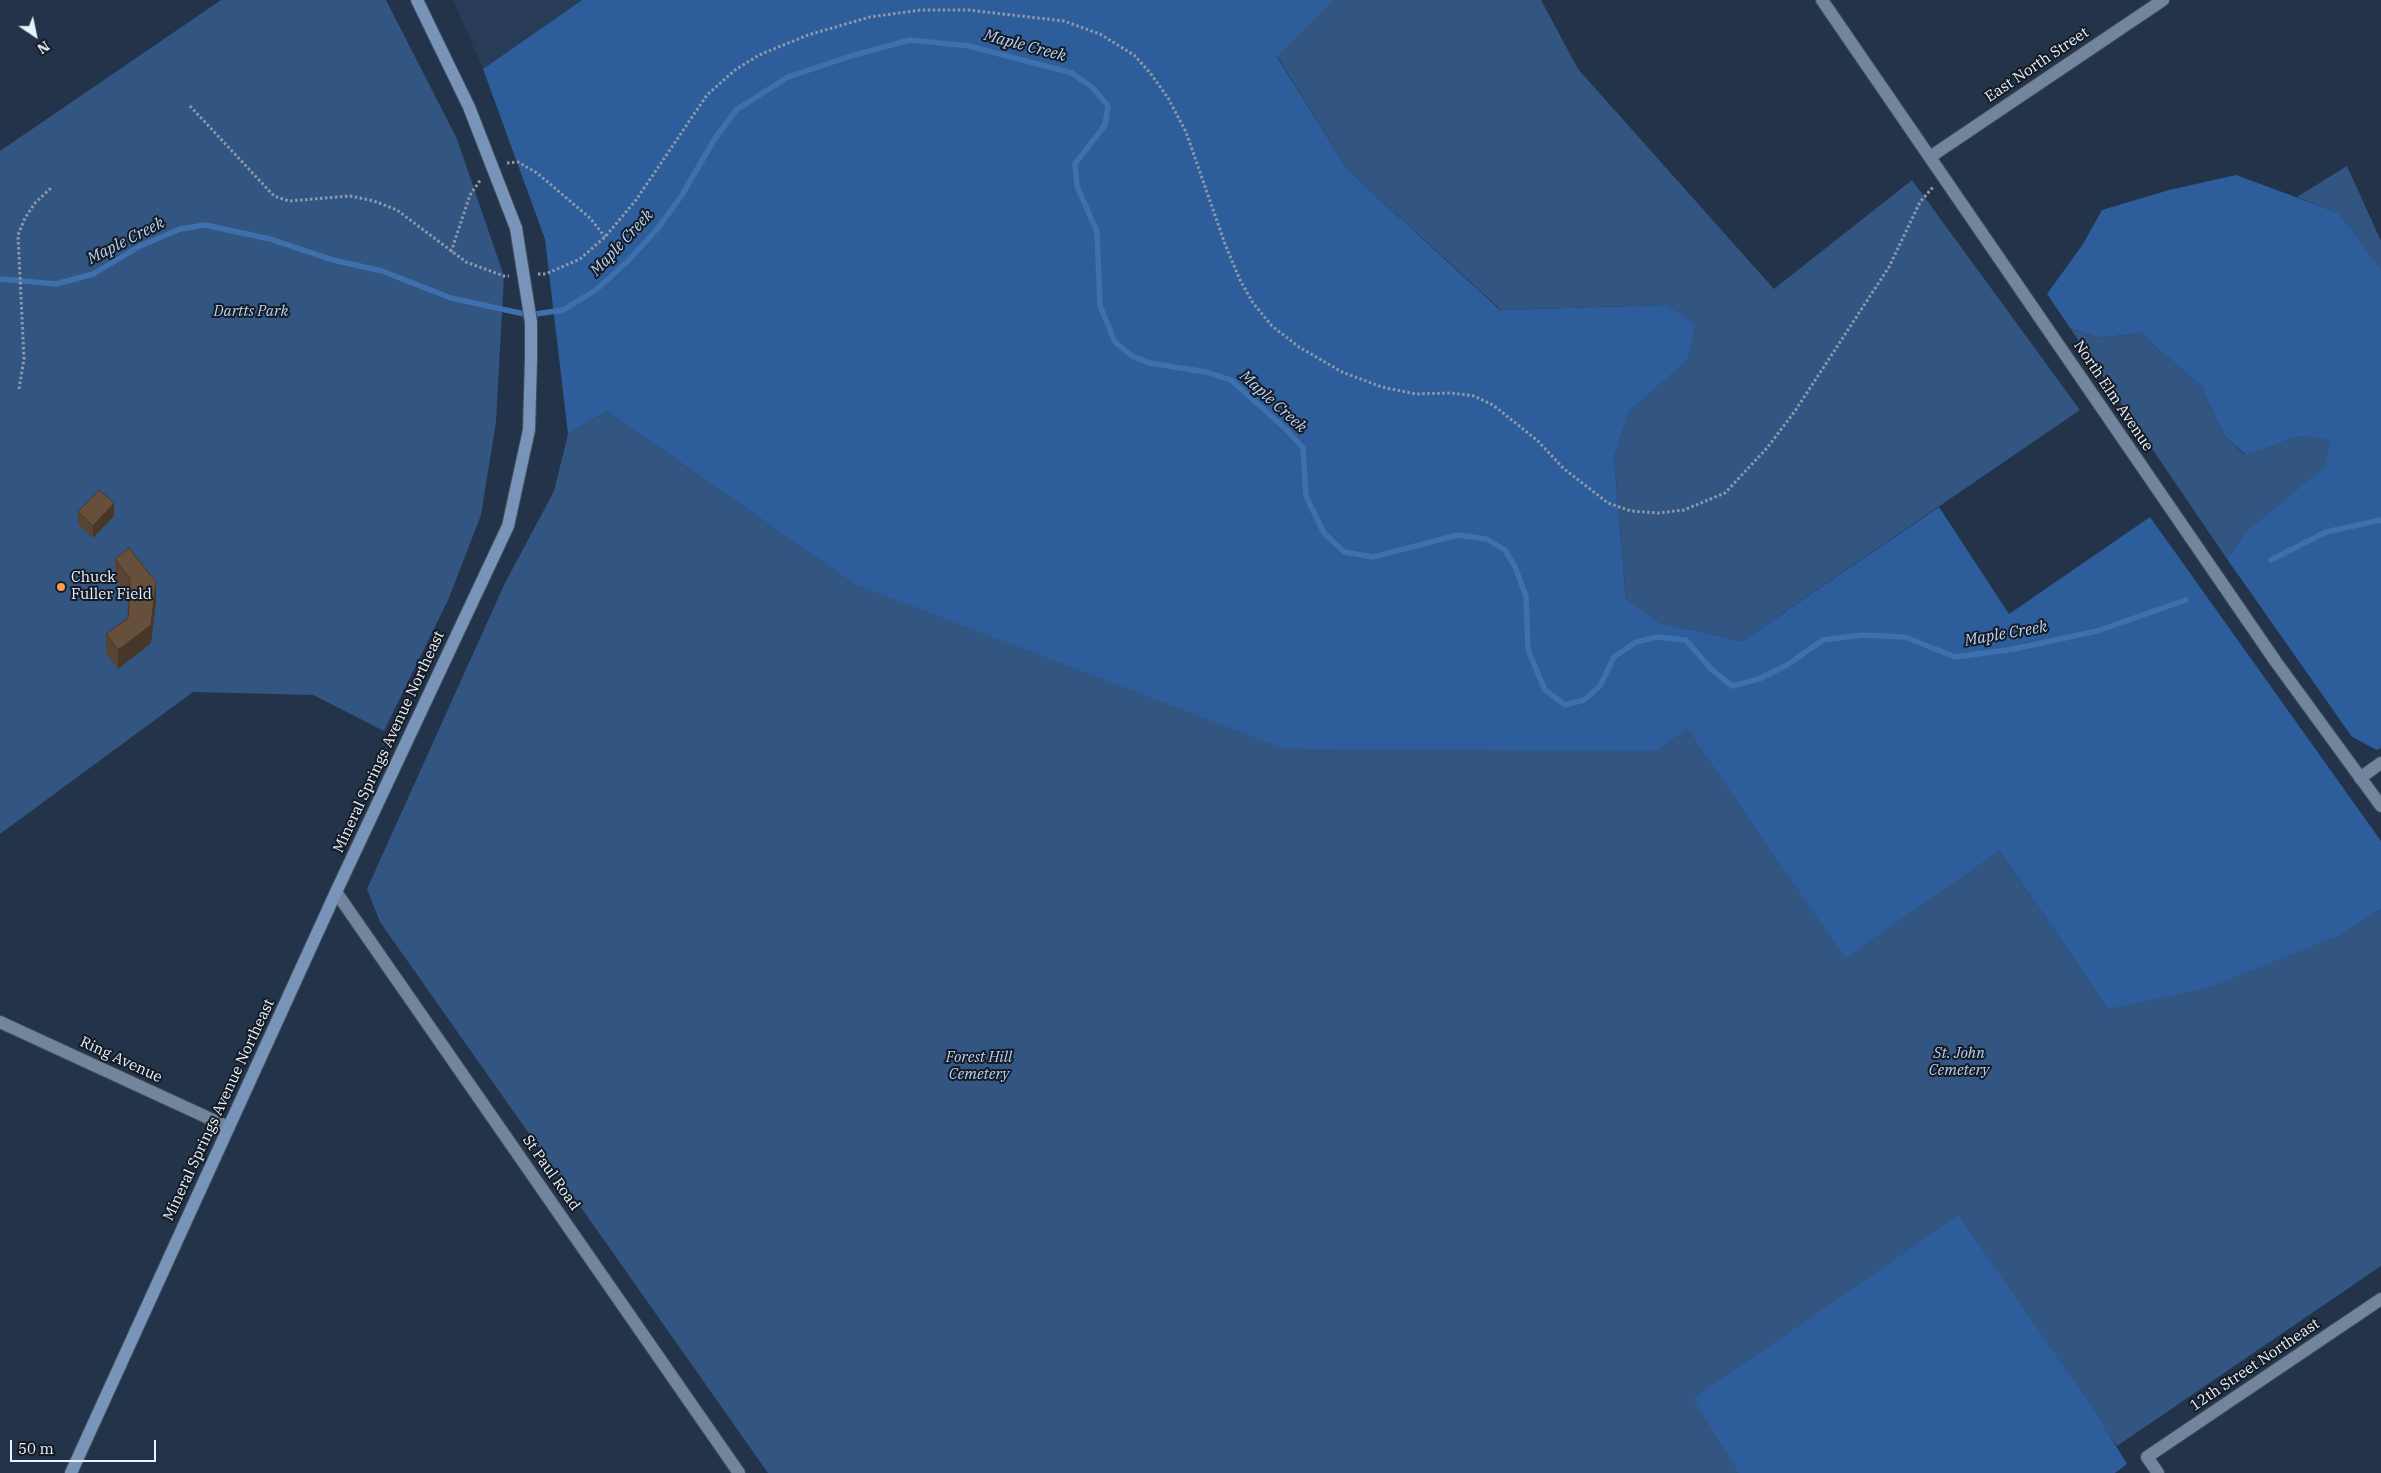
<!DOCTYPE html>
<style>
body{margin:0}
#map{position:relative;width:2381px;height:1473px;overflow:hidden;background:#233349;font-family:"IBM Plex Serif",serif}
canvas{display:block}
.north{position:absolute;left:10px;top:10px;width:50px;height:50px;-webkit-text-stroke:4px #141b24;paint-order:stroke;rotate:146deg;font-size:14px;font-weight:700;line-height:20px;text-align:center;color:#eaf2fd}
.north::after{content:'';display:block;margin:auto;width:18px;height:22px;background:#eaf2fd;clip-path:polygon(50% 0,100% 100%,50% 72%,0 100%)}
.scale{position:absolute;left:10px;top:1440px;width:146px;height:22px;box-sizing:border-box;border:2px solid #eaf2fd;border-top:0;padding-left:6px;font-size:15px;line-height:18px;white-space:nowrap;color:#eaf2fd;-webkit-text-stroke:4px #141b24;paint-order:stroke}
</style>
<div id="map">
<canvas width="2381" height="1473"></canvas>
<div class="north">N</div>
<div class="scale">50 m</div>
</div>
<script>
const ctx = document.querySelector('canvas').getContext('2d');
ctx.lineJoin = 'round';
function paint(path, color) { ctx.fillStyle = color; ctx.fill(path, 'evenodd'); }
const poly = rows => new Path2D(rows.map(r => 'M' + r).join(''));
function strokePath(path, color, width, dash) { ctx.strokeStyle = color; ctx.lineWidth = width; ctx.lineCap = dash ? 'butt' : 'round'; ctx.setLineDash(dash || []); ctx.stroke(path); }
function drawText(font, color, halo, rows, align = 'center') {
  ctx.font = font + ' "IBM Plex Serif",serif'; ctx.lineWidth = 4; ctx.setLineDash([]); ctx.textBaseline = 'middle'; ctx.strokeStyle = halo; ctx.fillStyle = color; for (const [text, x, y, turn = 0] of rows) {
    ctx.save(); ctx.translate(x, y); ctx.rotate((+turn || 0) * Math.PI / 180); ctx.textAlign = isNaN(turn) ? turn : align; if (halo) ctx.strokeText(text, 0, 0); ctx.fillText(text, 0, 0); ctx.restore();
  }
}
paint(poly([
 [453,0,582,0,483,69]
]), '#283c57');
paint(poly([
 [221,0,386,0,457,139,504,276,496,422,481,515,449,598,384,731,313,695,193,692,0,834,0,151],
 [1334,0,1541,0,1578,69,1774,289,1912,180,2080,410,1742,641,1658,623,1626,599,1614,458,1630,411,1687,361,1666,305,1501,310,1348,170,1277,56],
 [2347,166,2381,241,2381,269,2339,213,2297,197],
 [2070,328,2099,338,2140,333,2201,386,2224,435,2245,455,2300,436,2330,438,2326,467,2246,531,2227,559],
 [607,411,852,583,1687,729,1845,957,2000,851,2108,1009,2343,934,2381,909,2381,1266,2117,1446,1959,1215,1739,1470,1739,1473,768,1473,380,922,367,889,504,585,554,491,568,434]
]), '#325582');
paint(poly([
 [582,0,1334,0,1277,57,1348,170,1500,310,1666,305,1695,324,1687,361,1630,411,1614,458,1626,599,1659,623,1742,641,1939,507,2009,614,2150,517,2381,841,2381,909,2343,934,2208,988,2108,1009,2000,851,1845,958,1687,729,1655,751,1285,749,852,583,607,411,568,434,545,239,483,69],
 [2236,175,2339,213,2381,269,2381,748,2377,750,2352,737,2227,559,2246,531,2325,467,2330,439,2300,436,2246,455,2224,435,2201,386,2140,333,2099,338,2070,328,2047,294,2083,244,2102,210,2169,190],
 [1959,1215,2097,1415,2127,1464,2115,1473,1739,1473,1693,1399]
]), '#2d5d9a');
strokePath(poly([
 [0,279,56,284,93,274,140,246,180,229,205,225,270,239,333,260,382,271,451,298,529,315,563,310,596,290,629,260,658,228,682,195,714,140,736,110,788,77,851,56,910,40,969,46,1072,73,1093,88,1108,106,1105,125,1075,164,1077,186,1097,232,1100,306,1115,342,1132,356,1149,363,1206,372,1231,380,1287,430,1303,448,1306,496,1324,533,1344,552,1373,557,1458,535,1487,539,1505,550,1515,567,1526,596,1528,650,1545,690,1565,705,1584,700,1600,686,1614,657,1636,642,1657,637,1686,640,1711,669,1732,686,1759,679,1787,665,1823,640,1862,635,1905,637,1955,657,2014,649,2097,631,2186,600],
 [2271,560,2326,532,2381,520]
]), '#3f70ae', 5.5);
const minor = poly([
 [2360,778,2381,763],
 [0,1022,228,1127],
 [2158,1473,2147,1457,2381,1299]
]);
const tertiary = poly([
 [1822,0,2276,662,2381,806],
 [1930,157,2163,0],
 [336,892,739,1473]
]);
const secondary = poly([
 [417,0,469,107,516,228],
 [71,1473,336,892,508,526,529,430,531,359]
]);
strokePath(minor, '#414f60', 14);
strokePath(tertiary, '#414f60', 14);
strokePath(secondary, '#414f60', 14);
strokePath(poly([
 [190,106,274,196,289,201,350,196,374,201,397,210,466,262,504,276,509,276],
 [507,163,518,162,537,173,590,218,605,237],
 [451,252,470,195,481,179],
 [538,274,546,274,580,259,605,237,636,200,707,95,735,70,759,55,808,35,870,17,921,10,968,10,1064,21,1100,34,1134,55,1151,74,1168,98,1186,132,1225,244,1240,280,1253,303,1272,326,1299,347,1342,372,1382,387,1416,394,1451,393,1474,396,1493,405,1538,441,1563,468,1608,503,1631,511,1658,513,1684,510,1725,493,1767,448,1795,411,1889,267,1920,202,1933,187],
 [19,389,24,359,18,235,25,218,35,203,52,187]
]), '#8d99a9', 3, [2.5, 2.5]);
strokePath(minor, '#72859d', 12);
strokePath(tertiary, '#72859d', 12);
strokePath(secondary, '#7894b8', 12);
const secondaryBridge = poly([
 [516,228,531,322,531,359]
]);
strokePath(secondaryBridge, '#414f60', 14, []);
strokePath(secondaryBridge, '#7894b8', 12);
paint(poly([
 [78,512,114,516,93,538,78,524],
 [115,559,156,601,151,643,118,669,106,652,106,634,128,618,129,596,115,578]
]), '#584433');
paint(poly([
 [114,503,114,516,93,538,93,526],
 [156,582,156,601,151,643,118,669,118,650]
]), '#473729');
const building = poly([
 [99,490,114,503,93,526,78,512,99,490],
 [129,548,156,582,151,625,118,650,106,634,128,618,130,579,115,559,129,548]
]);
paint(building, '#664f3b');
strokePath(building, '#473729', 1);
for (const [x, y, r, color] of [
 [61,587,5,"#f8a04b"]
]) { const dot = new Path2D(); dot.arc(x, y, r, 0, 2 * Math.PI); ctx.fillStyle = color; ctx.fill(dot); strokePath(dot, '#141b24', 2); }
drawText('15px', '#eaf2fd', '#141b24', [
 ["East North Street",2037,65,-34],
 ["North Elm Avenue",2113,396,56],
 ["Mineral Springs Avenue Northeast",389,742,-65],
 ["Ring Avenue",121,1060,25],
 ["Mineral Springs Avenue Northeast",219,1110,-65],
 ["St Paul Road",551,1173,55],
 ["12th Street Northeast",2255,1365,-34]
]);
drawText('italic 15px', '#b8d2f5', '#141b24', [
 ["Dartts Park",251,312],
 ["St. John",1959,1054],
 ["Cemetery",1959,1071],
 ["Forest Hill",979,1058],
 ["Cemetery",979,1075]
]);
drawText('15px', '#eaf2fd', '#141b24', [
 ["Chuck",71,578],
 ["Fuller Field",71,595]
], 'left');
drawText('italic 16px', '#b9d4f7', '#141b24', [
 ["Maple Creek",1025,46,15],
 ["Maple Creek",126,241,-27],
 ["Maple Creek",622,243,-47],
 ["Maple Creek",1273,402,42],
 ["Maple Creek",2006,634,-10]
]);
</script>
